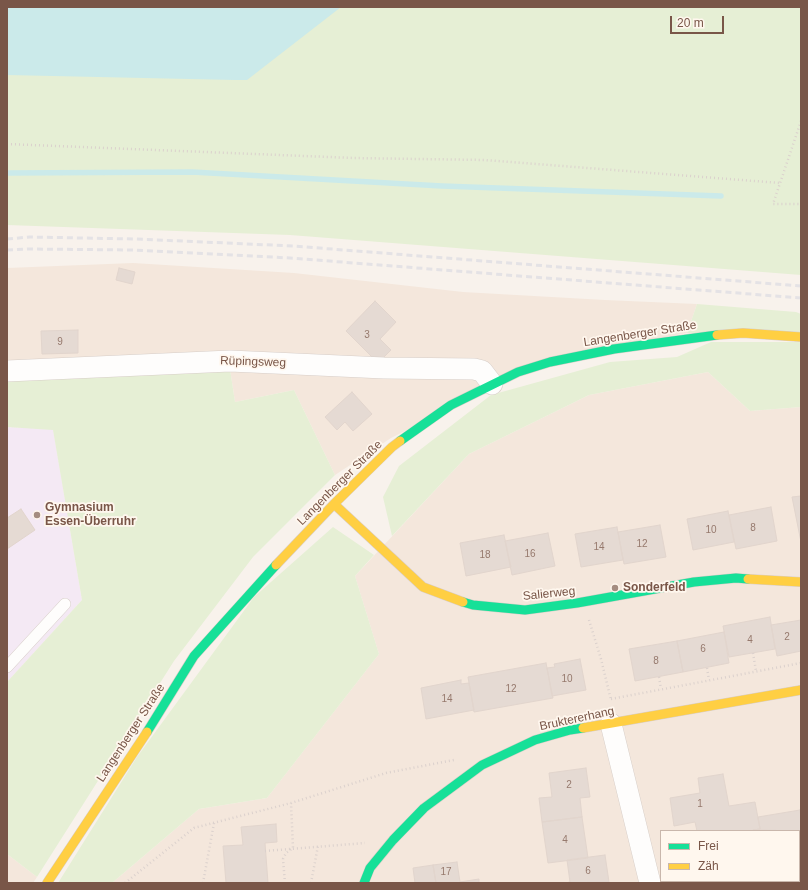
<!DOCTYPE html>
<meta charset="utf-8">
<style>
body{margin:0}
#map{position:relative;width:808px;height:890px;overflow:hidden;background:#f8f2ec;font-family:Helvetica,sans-serif}
canvas{display:block}
.frame{position:absolute;inset:0;border:8px solid #795648;pointer-events:none}
.legend{position:absolute;left:660px;top:830px;width:140px;height:52px;box-sizing:border-box;background:#fff7ee;border:1px solid #c9b7ac;margin:0;padding:5px 7px;list-style:none;font-size:12px;color:#795648}
.legend li{display:flex;align-items:center;gap:8px;height:20px}
.legend b{width:20px;border:1px solid #c9b7ac}
.scale{position:absolute;left:670px;top:16px;width:54px;height:18px;box-sizing:border-box;border:2px solid #795648;border-top:0;padding-left:5px;font-size:12px;line-height:14px;white-space:nowrap;color:#795648;-webkit-text-stroke:3px #fff7ee;paint-order:stroke}
</style>
<div id="map">
<canvas width="808" height="890"></canvas>
<div class="frame"></div>
<ul class="legend">
<li><b style="height:5px;background:#16e098"></b>Frei</li>
<li><b style="height:5px;background:#ffcf43"></b>Zäh</li>
</ul>
<div class="scale">20 m</div>
</div>
<script>
const ctx = document.querySelector('canvas').getContext('2d');
ctx.lineJoin = 'round';
function paint(path, color) { ctx.fillStyle = color; ctx.fill(path, 'evenodd'); }
const poly = rows => new Path2D(rows.map(r => 'M' + r).join(''));
function strokePath(path, color, width, dash) { ctx.strokeStyle = color; ctx.lineWidth = width; ctx.lineCap = dash ? 'butt' : 'round'; ctx.setLineDash(dash || []); ctx.stroke(path); }
function drawText(font, color, halo, rows, align = 'center') {
  ctx.font = font + ' Helvetica,sans-serif'; ctx.lineWidth = 3.5; ctx.setLineDash([]); ctx.textBaseline = 'middle'; ctx.strokeStyle = halo; ctx.fillStyle = color; for (const [text, x, y, turn = 0] of rows) {
    ctx.save(); ctx.translate(x, y); ctx.rotate((+turn || 0) * Math.PI / 180); ctx.textAlign = isNaN(turn) ? turn : align; if (halo) ctx.strokeText(text, 0, 0); ctx.fillText(text, 0, 0); ctx.restore();
  }
}
paint(poly([
 [133,263,294,273,463,292,605,300,697,304,687,333,550,358,391,438,335,475,294,390,235,402,230,369,7,367,7,268],
 [708,372,750,411,801,407,801,883,112,883,199,809,267,798,379,654,355,576,469,454,589,395],
 [661,831,799,831,799,881,661,881],
 [7,854,37,877,33,883,7,883]
]), '#f4e7dc');
paint(poly([
 [7,427,53,429,82,600,7,682]
]), '#f4e9f4');
paint(poly([
 [7,7,801,7,801,275,290,235,7,225],
 [697,304,796,312,801,314,801,332,687,333],
 [711,342,801,342,801,407,750,411,708,372,589,395,469,454,392,536,383,497,399,466,491,395,610,362,677,357],
 [230,369,235,402,294,390,335,475,253,557,174,661,37,877,7,854,7,682,82,600,53,430,7,427,7,376],
 [333,527,374,555,355,576,379,654,267,798,199,809,112,883,58,883,137,757,254,597]
]), '#e6efd5');
paint(poly([
 [7,7,341,7,247,80,235,80,7,75]
]), '#cbeaea');
strokePath(poly([
 [7,173,192,172,442,186,721,196]
]), '#cbeaea', 5.5);
const building = poly([
 [119,268,135,272,132,284,116,280,119,268],
 [375,301,396,322,380,339,391,350,378,363,346,331,375,301],
 [78,330,78,353,42,354,41,331,78,330],
 [352,392,372,414,353,431,345,422,337,430,325,417,352,392],
 [801,496,801,542,792,497,801,496],
 [771,507,777,541,736,549,729,515,771,507],
 [21,509,35,530,7,549,7,518,21,509],
 [728,511,734,542,693,550,687,519,728,511],
 [660,525,666,557,624,564,618,532,660,525],
 [617,527,623,560,581,567,575,534,617,527],
 [548,533,555,566,512,575,505,541,548,533],
 [504,535,511,567,466,576,460,543,504,535],
 [770,617,775,649,729,657,723,626,770,617],
 [801,620,801,651,777,656,771,625,801,620],
 [724,632,729,663,683,672,677,641,724,632],
 [677,641,683,672,635,681,629,649,677,641],
 [580,659,586,690,552,696,547,668,555,667,554,664,580,659],
 [546,663,553,698,474,712,468,677,546,663],
 [461,680,461,684,469,683,474,710,426,719,421,688,461,680],
 [586,768,590,797,580,798,582,817,542,822,539,798,552,797,549,773,586,768],
 [723,774,729,806,755,802,760,829,749,831,697,831,695,822,674,826,670,798,700,793,698,778,723,774],
 [800,810,801,819,801,862,799,862,799,831,753,830,760,829,758,817,800,810],
 [582,817,588,858,548,863,542,822,582,817],
 [276,824,277,842,265,843,268,883,226,883,223,846,243,845,241,827,276,824],
 [605,855,609,882,565,883,570,882,567,860,605,855],
 [457,862,460,882,479,879,479,883,436,883,433,865,457,862],
 [433,865,436,883,415,883,413,868,433,865]
]);
paint(building, '#e5dad3');
strokePath(building, '#e2d5cd', 1);
const lane = poly([
 [7,667,65,604]
]);
const street = poly([
 [7,371,230,361,384,368,474,369,482,371,492,384],
 [611,724,650,883]
]);
const fast = poly([
 [400,441,451,405,518,372,550,362,614,349,717,335],
 [463,602,473,605,525,610,577,603,694,582,736,578,748,579],
 [147,732,194,656,276,565],
 [364,883,370,868,393,840,424,808,482,765,535,740,570,730,583,728]
]);
const slow = poly([
 [717,335,743,333,801,337],
 [334,504,423,587,463,602],
 [276,565,334,504,392,447,400,441],
 [748,579,801,582],
 [583,728,801,690],
 [47,883,147,732]
]);
strokePath(lane, '#d7cec8', 12);
strokePath(street, '#d7cec8', 22);
strokePath(fast, '#d8cdc7', 10);
strokePath(slow, '#d8cdc7', 10);
strokePath(poly([
 [801,121,773,204,801,204],
 [7,144,354,158,485,160,780,183],
 [589,620,601,659,611,700],
 [753,653,756,671],
 [707,668,709,680],
 [659,677,661,689],
 [611,699,801,663],
 [265,851,365,843],
 [799,868,801,869],
 [125,883,194,828,291,803,386,773,454,760],
 [203,883,214,823],
 [285,883,283,859,286,853,293,848,291,803],
 [311,883,318,846]
]), '#dbd1cd', 2.5, [1, 3]);
strokePath(lane, '#fefdfc', 11);
strokePath(street, '#fefdfc', 21);
strokePath(fast, '#16e098', 9);
strokePath(slow, '#ffcf43', 9);
strokePath(poly([
 [7,239,30,237,136,239,293,246,801,286],
 [7,250,28,249,134,250,290,258,801,298]
]), '#e4e2e5', 3, [6, 4]);
for (const [x, y, r, color] of [
 [37,515,4,"#a58d81"],
 [615,588,4,"#a58d81"]
]) { const dot = new Path2D(); dot.arc(x, y, r, 0, 2 * Math.PI); ctx.fillStyle = color; ctx.fill(dot); strokePath(dot, '#fff7ee', 1.5); }
drawText('10px', '#96796d', null, [
 ["3",367,335],
 ["9",60,342],
 ["8",753,528],
 ["10",711,530],
 ["12",642,544],
 ["14",599,547],
 ["16",530,554],
 ["18",485,555],
 ["2",787,637],
 ["4",750,640],
 ["6",703,649],
 ["8",656,661],
 ["10",567,679],
 ["12",511,689],
 ["14",447,699],
 ["2",569,785],
 ["1",700,804],
 ["4",565,840],
 ["6",588,871],
 ["17",446,872]
]);
drawText('12px', '#795648', '#fff7ee', [
 ["Langenberger Straße",640,334,-9],
 ["Rüpingsweg",253,362,2],
 ["Langenberger Straße",340,483,-45],
 ["Salierweg",549,594,-6],
 ["Bruktererhang",577,719,-12],
 ["Langenberger Straße",131,733,-57]
]);
drawText('bold 12px', '#795648', '#fff7ee', [
 ["Gymnasium",45,508],
 ["Essen-Überruhr",45,522],
 ["Sonderfeld",623,588]
], 'left');
</script>
